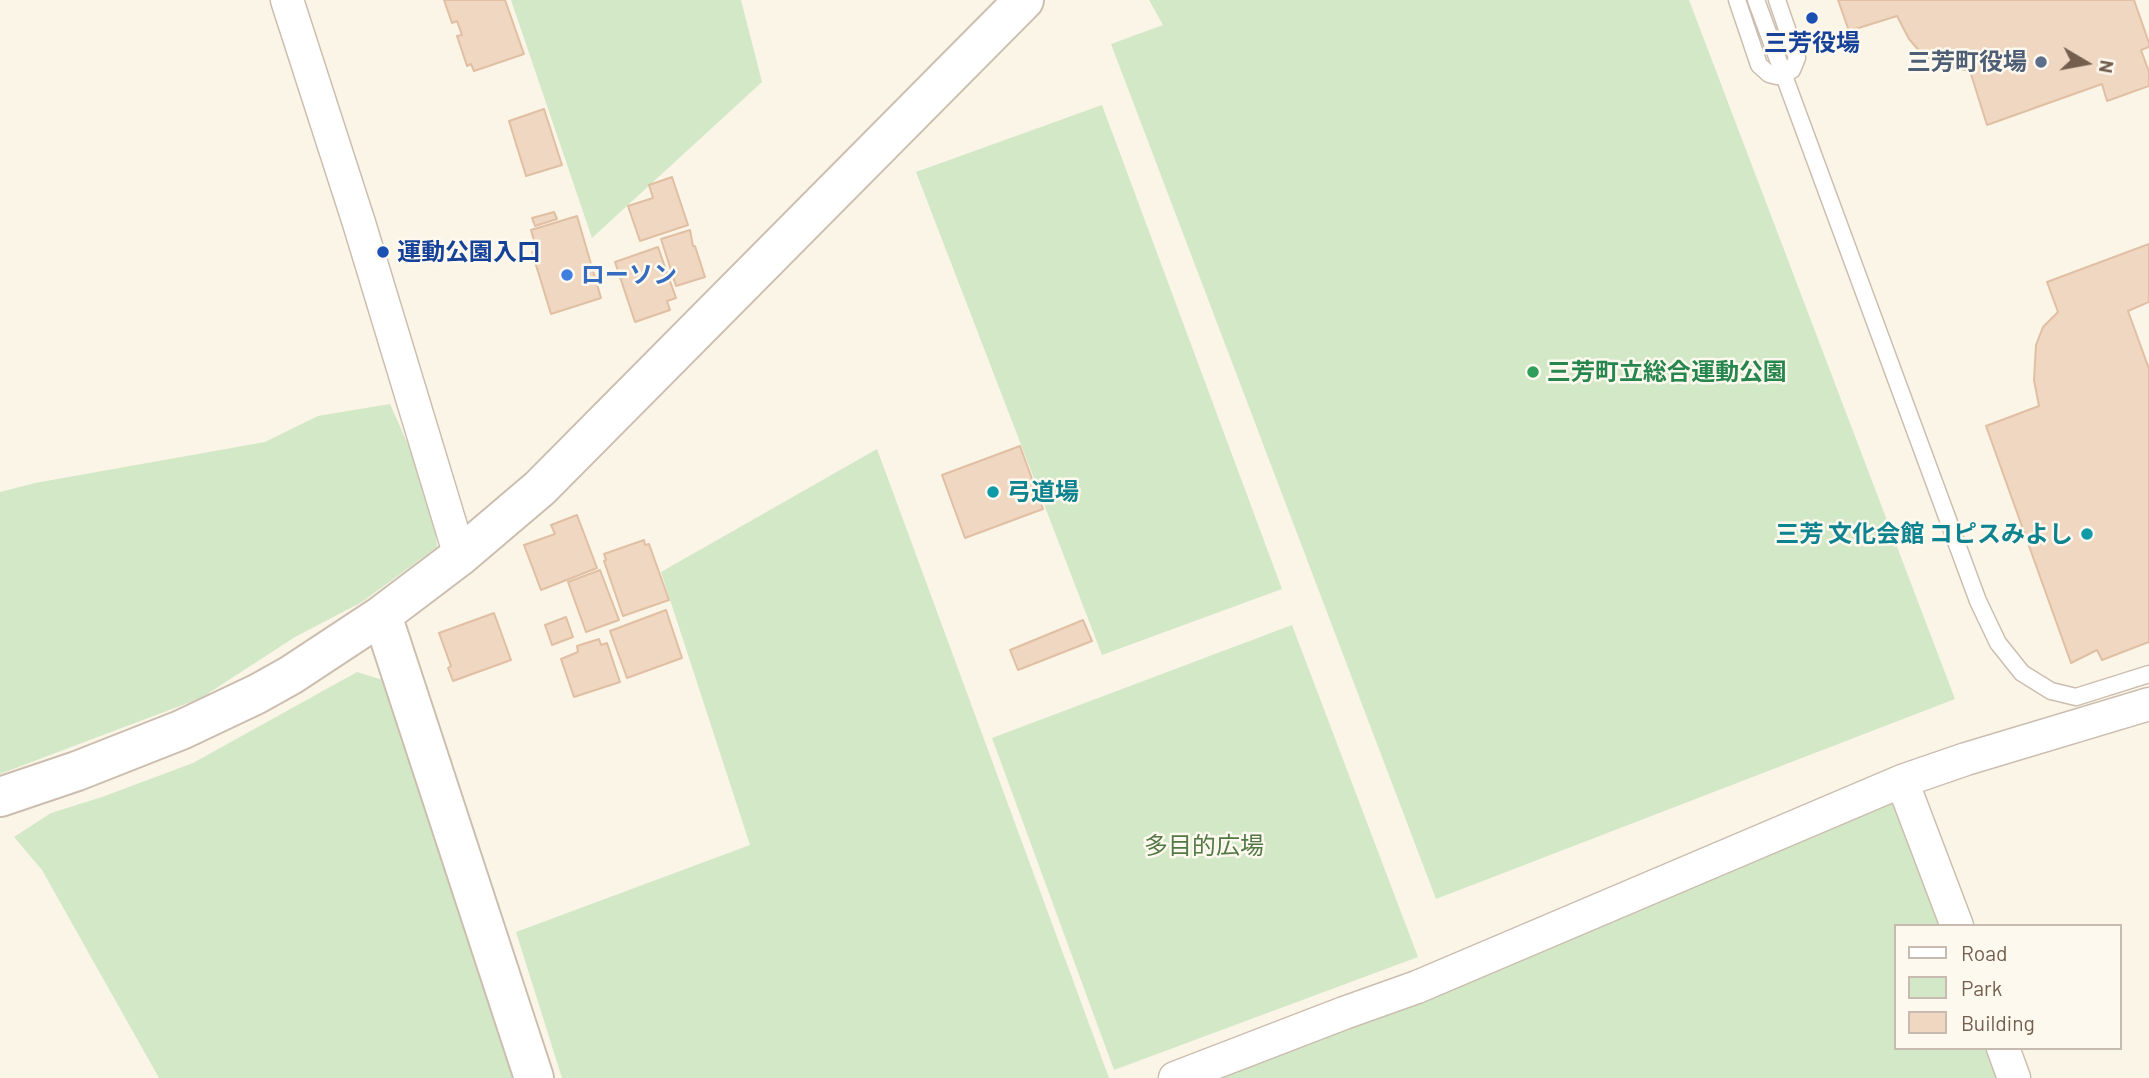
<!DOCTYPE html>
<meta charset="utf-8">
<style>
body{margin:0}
#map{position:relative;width:2149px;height:1078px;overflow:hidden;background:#fbf5e8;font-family:Barlow,sans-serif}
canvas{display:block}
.legend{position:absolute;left:1894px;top:924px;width:228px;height:126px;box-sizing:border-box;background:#fef9ef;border:2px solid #c7bbaf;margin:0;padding:9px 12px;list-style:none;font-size:21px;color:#745e4e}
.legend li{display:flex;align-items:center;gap:14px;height:35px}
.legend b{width:35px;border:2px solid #c7bbaf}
.north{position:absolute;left:2051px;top:28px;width:70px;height:70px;-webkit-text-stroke:5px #fef9ef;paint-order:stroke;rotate:100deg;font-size:19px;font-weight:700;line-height:28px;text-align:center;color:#745e4e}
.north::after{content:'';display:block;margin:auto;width:24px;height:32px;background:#745e4e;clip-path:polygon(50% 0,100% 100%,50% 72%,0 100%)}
</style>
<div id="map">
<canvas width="2149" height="1078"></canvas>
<ul class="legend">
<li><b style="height:9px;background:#fff"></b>Road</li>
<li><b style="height:19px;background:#d2e8c7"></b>Park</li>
<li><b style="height:19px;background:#efd7c2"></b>Building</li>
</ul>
<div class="north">N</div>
</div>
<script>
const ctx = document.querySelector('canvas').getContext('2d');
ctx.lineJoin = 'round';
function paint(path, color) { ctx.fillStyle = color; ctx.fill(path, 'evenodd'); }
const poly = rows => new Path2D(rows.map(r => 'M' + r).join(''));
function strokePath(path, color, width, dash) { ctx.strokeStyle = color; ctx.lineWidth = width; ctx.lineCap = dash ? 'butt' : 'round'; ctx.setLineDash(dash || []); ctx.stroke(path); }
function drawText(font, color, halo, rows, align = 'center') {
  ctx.font = font + ' Barlow,"Noto Sans JP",sans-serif'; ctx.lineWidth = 5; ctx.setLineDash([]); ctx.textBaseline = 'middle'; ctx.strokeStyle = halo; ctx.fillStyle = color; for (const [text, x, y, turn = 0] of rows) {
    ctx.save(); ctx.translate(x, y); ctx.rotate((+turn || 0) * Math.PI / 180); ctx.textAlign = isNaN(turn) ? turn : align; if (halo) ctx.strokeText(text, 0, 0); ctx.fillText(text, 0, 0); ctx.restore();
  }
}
paint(poly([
 [511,0,741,0,762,82,592,238],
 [1149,0,1689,0,1955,699,1436,899,1111,44,1163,25],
 [1102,105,1282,589,1102,655,916,172],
 [390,404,410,449,434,513,437,547,362,602,295,637,201,698,0,774,0,492,35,483,265,442,318,416],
 [877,449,1109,1078,562,1078,516,932,750,845,661,572],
 [1292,625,1418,957,1114,1070,992,738],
 [357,672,386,681,517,1078,159,1078,42,870,14,837,51,813,102,797,193,763],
 [1898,799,1946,926,1895,926,1895,1048,1992,1048,2004,1078,1221,1078,1444,992]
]), '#d2e8c7');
const building = poly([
 [444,0,505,0,524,54,474,71,471,64,467,66,457,36,462,35,457,21,452,23,444,0],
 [1838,0,2134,0,2149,43,2149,47,2141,50,2149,72,2149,86,2107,101,2102,84,1987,125,1970,71,1943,65,1922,54,1909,39,1897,16,1849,31,1838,0],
 [544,109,562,165,526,176,509,121,544,109],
 [672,177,688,225,640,241,628,206,653,198,649,185,672,177],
 [554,212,557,219,535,226,532,218,554,212],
 [577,216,601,298,551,314,532,252,537,251,531,230,577,216],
 [690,230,693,246,695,246,705,277,676,286,661,239,690,230],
 [2149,244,2149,302,2128,311,2149,369,2149,642,2102,660,2097,650,2071,663,1986,426,2039,406,2034,380,2036,345,2043,327,2058,312,2047,282,2149,244],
 [658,247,676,298,667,301,670,310,635,322,615,262,658,247],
 [1020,446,1043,509,965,538,942,475,1020,446],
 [577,515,597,568,541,590,524,545,555,534,551,525,577,515],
 [644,540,645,545,649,544,669,600,623,616,604,561,606,560,604,554,644,540],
 [600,570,619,620,586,632,568,582,600,570],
 [666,610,682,658,627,678,610,631,666,610],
 [494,613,511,660,453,681,448,668,451,666,439,633,494,613],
 [566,617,573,637,552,645,545,625,566,617],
 [1083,620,1092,641,1018,670,1010,650,1083,620],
 [599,639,601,645,607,643,620,682,574,697,561,659,578,652,577,646,599,639]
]);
paint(building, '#efd7c2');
strokePath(building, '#e0bfa3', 2);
const service = poly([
 [1737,0,1759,65,1769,74,1777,76,1792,70,1797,58,1777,0],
 [1756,0,1978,601,1998,643,2022,673,2051,691,2076,697,2149,674]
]);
const minor = poly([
 [287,0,359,223,460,556],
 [1902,781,1957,926],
 [2003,1048,2014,1078],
 [1175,1078,1344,1013,1417,987,1902,781,1966,759,2149,704]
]);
const tertiary = poly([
 [382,615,534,1078],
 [0,797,77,771,181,730,257,694,291,675,382,615,460,556,540,488,1024,0]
]);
strokePath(service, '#ccbeaf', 19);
strokePath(minor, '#ccbeaf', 35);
strokePath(tertiary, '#ccbeaf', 42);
strokePath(service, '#fff', 16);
strokePath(minor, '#fff', 32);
strokePath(tertiary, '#fff', 38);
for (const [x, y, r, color] of [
 [1812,18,7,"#1a4fb4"],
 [2041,62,7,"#5c6f8a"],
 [383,252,7,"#1a4fb4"],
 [567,275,7,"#3f7fe0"],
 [1533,372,7,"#2e9e5b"],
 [993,492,7,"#0f9aa8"],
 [2087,534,7,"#0f9aa8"]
]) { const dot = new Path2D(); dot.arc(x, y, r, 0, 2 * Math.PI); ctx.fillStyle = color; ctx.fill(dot); strokePath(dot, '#fef9ef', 2.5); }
drawText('bold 24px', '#164399', '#fef9ef', [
 ["三芳役場",1812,43],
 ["運動公園入口",397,252,"left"]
]);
drawText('bold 24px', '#4e5e75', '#fef9ef', [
 ["三芳町役場",2027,62]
], 'right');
drawText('bold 24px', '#366cbe', '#fef9ef', [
 ["ローソン",581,275]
], 'left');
drawText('bold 24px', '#27864d', '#fef9ef', [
 ["三芳町立総合運動公園",1547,372]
], 'left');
drawText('bold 24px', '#0d838f', '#fef9ef', [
 ["弓道場",1007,492],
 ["三芳 文化会館 コピスみよし",2073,534,"right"]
], 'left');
drawText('24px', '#527846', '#fef9ef', [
 ["多目的広場",1204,846]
]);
</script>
